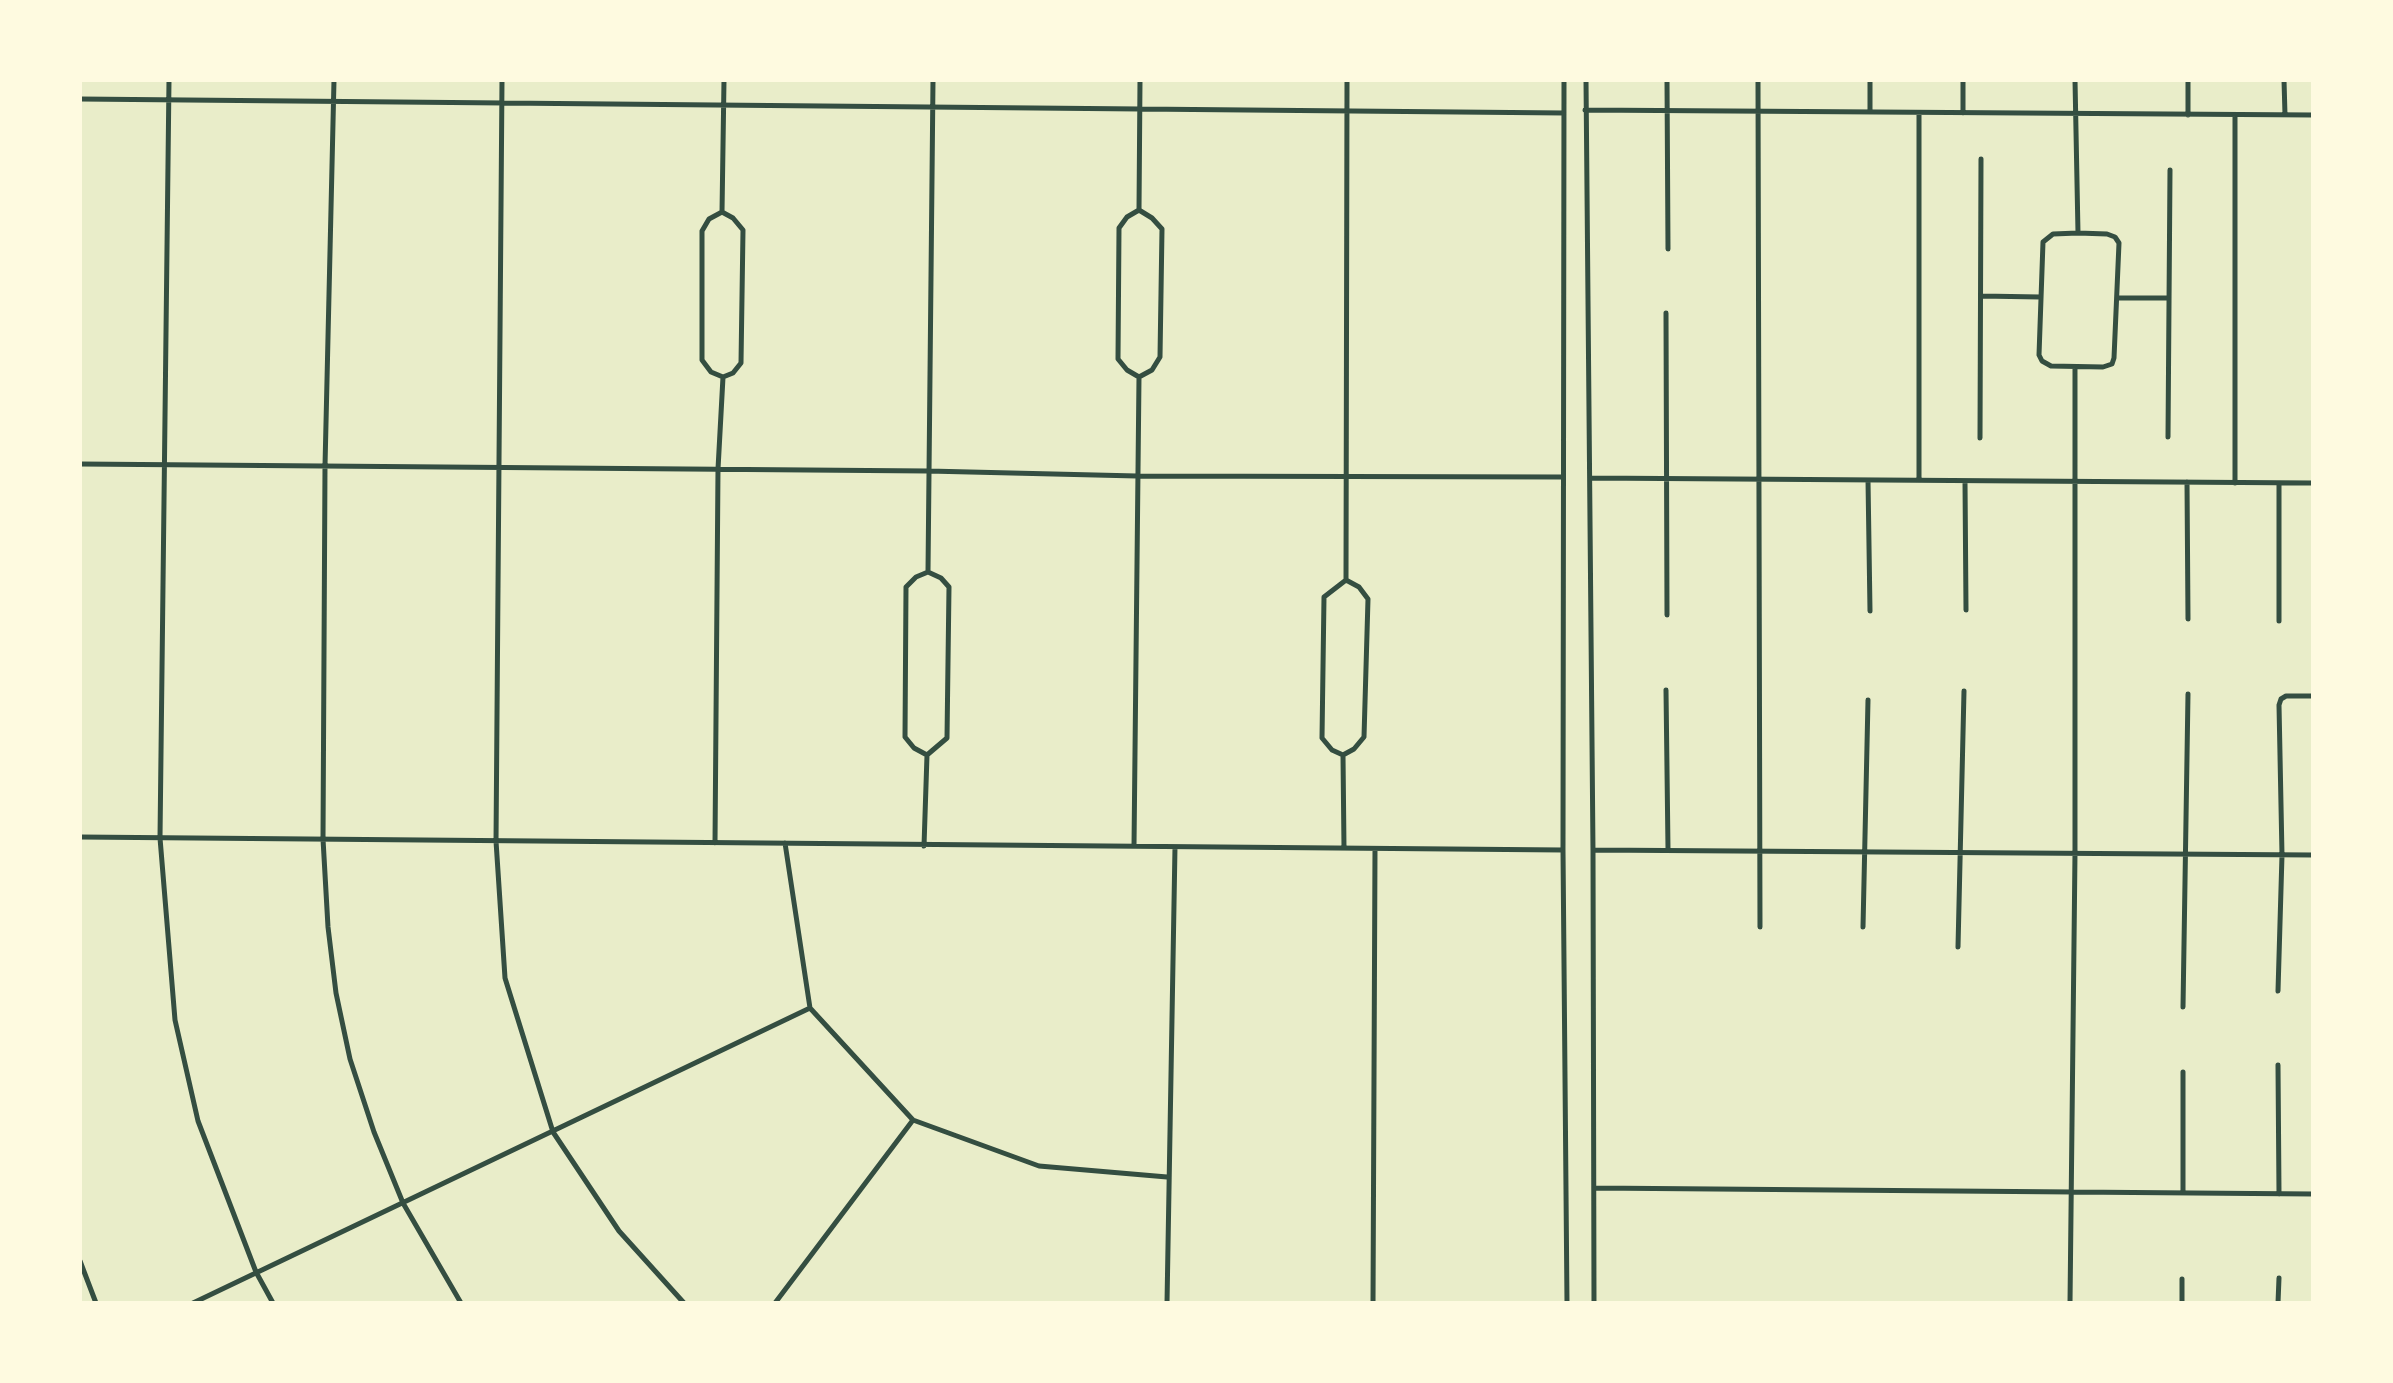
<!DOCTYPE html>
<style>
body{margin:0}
#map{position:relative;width:2393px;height:1383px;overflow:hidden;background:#e9edc9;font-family:"Noto Sans",sans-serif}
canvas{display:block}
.frame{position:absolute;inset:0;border:82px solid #fefae0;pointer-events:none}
</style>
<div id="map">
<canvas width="2393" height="1383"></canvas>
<div class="frame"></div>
</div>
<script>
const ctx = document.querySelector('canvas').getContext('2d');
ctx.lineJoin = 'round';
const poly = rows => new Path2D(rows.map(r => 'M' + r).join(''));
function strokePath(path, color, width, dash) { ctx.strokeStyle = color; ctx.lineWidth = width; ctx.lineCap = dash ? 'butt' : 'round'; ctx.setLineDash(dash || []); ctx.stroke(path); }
strokePath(poly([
 [169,80,160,838,175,1020,198,1121,256,1272,273,1303],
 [334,80,325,466,323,839,328,927,336,993,350,1059,374,1132,403,1203,461,1303],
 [502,80,496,841,505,978,553,1132,619,1231,684,1303],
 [1564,80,1563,850,1567,1303],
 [1586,80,1593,850,1594,1303],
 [1667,80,1668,249],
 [1758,80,1760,927],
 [2075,80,2078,233],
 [2284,80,2285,115],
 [80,99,1564,113],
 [1585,110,2313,115],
 [1870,112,1870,80],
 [1963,113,1963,80],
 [2188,115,2188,80],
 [1139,210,1127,217,1119,228,1118,359,1127,370,1139,377],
 [722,212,733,218,743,230,741,363,733,373,723,377],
 [2078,233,2107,234,2115,237,2119,243,2114,358,2112,364,2103,367,2051,366,2042,361,2039,355,2043,242,2053,234,2078,233],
 [1981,296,2040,297],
 [2118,298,2168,298],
 [1666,313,1667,615],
 [2168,437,2170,170],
 [1980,438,1981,159],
 [80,464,928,471,1137,476,1562,477],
 [1590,478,2313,483],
 [1868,480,1870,611],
 [1919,480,1919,113],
 [1965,481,1966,610],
 [2187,482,2188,619],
 [2235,483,2235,115],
 [2279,621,2279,483],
 [1666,690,1668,849],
 [927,755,947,738,949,587,941,578,928,572],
 [1343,755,1332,750,1322,738,1324,597,1346,580],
 [80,837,1563,850],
 [715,843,718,469,723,377,711,372,702,360,702,231,709,219,722,212,724,80],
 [785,843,810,1008,913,1120,1039,1166,1167,1177],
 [924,846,927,755,914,748,905,737,906,587,916,577,928,572,933,80],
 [1134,846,1139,377,1152,370,1160,357,1162,229,1152,218,1139,210,1140,80],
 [1344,848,1343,755,1354,749,1364,737,1368,599,1359,587,1346,580,1347,80],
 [1593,850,2313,855],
 [1863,927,1868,700],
 [1958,947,1964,691],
 [2278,991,2282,855,2279,705,2281,699,2286,696,2313,696],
 [2183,1007,2188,694],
 [2278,1065,2279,1194],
 [2183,1072,2183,1192],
 [1594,1188,2313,1194],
 [80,1261,96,1303],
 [193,1303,810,1008],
 [775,1303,913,1120],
 [1167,1303,1175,847],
 [1373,1303,1375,849],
 [2070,1303,2075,853,2075,367],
 [2182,1303,2182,1279],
 [2278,1303,2279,1278]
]), '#344e41', 5);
</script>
